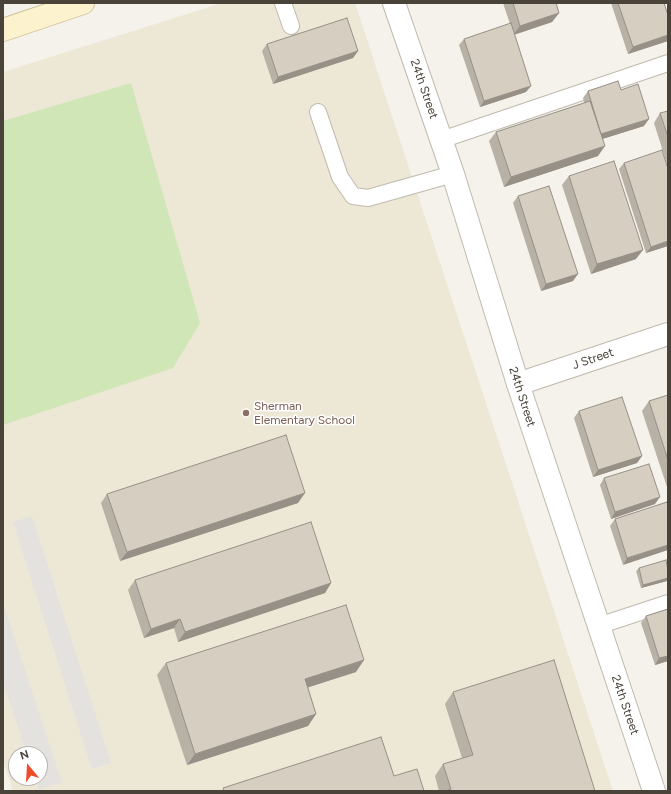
<!DOCTYPE html>
<style>
body{margin:0}
#map{position:relative;width:671px;height:794px;overflow:hidden;background:#f5f2eb;font-family:Figtree,sans-serif}
canvas{display:block}
.frame{position:absolute;inset:0;border:4px solid #494339;pointer-events:none}
.north{position:absolute;left:8px;top:746px;width:40px;height:40px;box-sizing:border-box;background:#fff;border:1px solid #b6b4b0;border-radius:50%;rotate:342deg;font-size:11px;font-weight:700;line-height:16px;text-align:center;color:#494339}
.north::after{content:'';display:block;margin:auto;width:14px;height:18px;background:#ee4b29;clip-path:polygon(50% 0,100% 100%,50% 72%,0 100%)}
</style>
<div id="map">
<canvas width="671" height="794"></canvas>
<div class="frame"></div>
<div class="north">N</div>
</div>
<script>
const ctx = document.querySelector('canvas').getContext('2d');
ctx.lineJoin = 'round';
function paint(path, color) { ctx.fillStyle = color; ctx.fill(path, 'evenodd'); }
const poly = rows => new Path2D(rows.map(r => 'M' + r).join(''));
function strokePath(path, color, width, dash) { ctx.strokeStyle = color; ctx.lineWidth = width; ctx.lineCap = dash ? 'butt' : 'round'; ctx.setLineDash(dash || []); ctx.stroke(path); }
function drawText(font, color, halo, rows, align = 'center') {
  ctx.font = font + ' Figtree,sans-serif'; ctx.lineWidth = 3; ctx.setLineDash([]); ctx.textBaseline = 'middle'; ctx.strokeStyle = halo; ctx.fillStyle = color; for (const [text, x, y, turn = 0] of rows) {
    ctx.save(); ctx.translate(x, y); ctx.rotate((+turn || 0) * Math.PI / 180); ctx.textAlign = isNaN(turn) ? turn : align; if (halo) ctx.strokeText(text, 0, 0); ctx.fillText(text, 0, 0); ctx.restore();
  }
}
paint(poly([
 [222,3,355,3,613,791,13,791,3,761,3,72],
 [16,754,40,754,40,778,16,778]
]), '#ede7d6');
paint(poly([
 [131,83,200,323,173,368,3,425,3,121]
]), '#d0e6b7');
paint(poly([
 [32,516,111,763,92,769,13,522],
 [3,603,62,783,39,790,35,778,40,778,40,754,27,754,3,682]
]), '#e4e2df');
const service = poly([
 [283,3,291,26],
 [318,112,340,177,353,196,368,198,453,174],
 [441,140,668,63],
 [598,626,668,603]
]);
const minor = poly([
 [518,384,668,334]
]);
const tertiary = poly([
 [394,3,453,174,518,384,654,791]
]);
const secondary = poly([
 [3,30,83,3]
]);
strokePath(service, '#c0baae', 18);
strokePath(minor, '#c0baae', 24);
strokePath(tertiary, '#c0baae', 24);
strokePath(secondary, '#d1c59d', 24);
strokePath(service, '#fff', 16);
strokePath(minor, '#fff', 22);
strokePath(tertiary, '#fff', 22);
strokePath(secondary, '#fcf2ce', 22);
paint(poly([
 [503,3,556,3,559,13,552,22,514,35,526,92,480,107,459,45,464,39,510,24],
 [611,3,664,3,668,15,668,41,628,54],
 [267,44,358,51,353,58,273,84,262,51],
 [621,90,644,126,602,139,598,156,504,187,489,141,496,132,584,103,583,98,588,91],
 [668,111,668,167,654,123,660,113],
 [624,163,668,246,646,253,619,169],
 [569,176,636,259,591,274,562,185],
 [518,196,573,281,541,291,513,203],
 [668,395,668,490,642,411,649,401],
 [579,411,642,456,637,463,593,477,574,418],
 [604,478,655,504,611,519,600,485],
 [107,494,298,503,120,561,101,503],
 [667,502,623,565,610,526,615,519],
 [639,568,667,581,641,588,636,571],
 [135,580,331,583,325,593,178,642,174,628,144,638,128,590],
 [668,609,668,661,655,665,641,623,646,616],
 [166,663,356,672,308,687,316,714,308,726,187,765,157,675],
 [453,692,595,791,439,791,435,776,443,764,462,758,445,704]
]), '#b8b1a6');
paint(poly([
 [559,13,552,22,513,35,520,26],
 [668,35,668,41,628,54,633,47],
 [358,51,353,58,273,84,278,77],
 [531,86,526,92,480,107,484,101],
 [649,119,644,126,596,141,601,134],
 [605,146,598,156,504,187,511,177],
 [668,241,668,246,646,253,651,247],
 [643,250,636,259,591,274,597,264],
 [578,274,573,281,541,291,546,284],
 [642,456,637,463,593,477,598,470],
 [305,493,298,503,120,561,127,552],
 [660,497,655,504,611,519,615,512],
 [668,545,668,550,623,565,627,558],
 [668,578,667,581,641,588,643,585],
 [331,583,325,593,178,642,185,632],
 [180,619,174,628,144,638,151,629],
 [668,656,668,661,655,665,659,658],
 [364,660,356,672,297,691,305,679],
 [316,714,308,726,187,765,195,754]
]), '#969087');
const building = poly([
 [513,3,556,3,559,13,520,26,513,3],
 [618,3,664,3,668,15,668,35,633,47,618,3],
 [347,18,358,51,278,77,267,44,347,18],
 [511,23,531,86,484,101,464,39,511,23],
 [618,81,621,90,638,84,649,119,601,134,588,91,618,81],
 [590,101,605,146,511,177,496,132,590,101],
 [668,111,668,137,660,113,668,111],
 [662,150,668,169,668,241,651,247,624,163,662,150],
 [614,161,643,250,597,264,569,176,614,161],
 [549,186,578,274,546,284,518,196,549,186],
 [668,395,668,460,649,401,668,395],
 [622,397,642,456,598,470,579,411,622,397],
 [286,435,305,493,127,552,107,494,286,435],
 [649,464,660,497,615,512,604,478,649,464],
 [667,502,668,505,668,545,627,558,615,519,667,502],
 [311,522,331,583,185,632,180,619,151,629,135,580,311,522],
 [666,560,668,570,668,578,643,585,639,568,666,560],
 [346,605,364,660,305,679,316,714,195,754,166,663,346,605],
 [668,609,668,656,659,658,646,616,668,609],
 [554,660,595,791,445,791,451,789,443,764,473,755,453,692,554,660],
 [381,737,394,776,417,769,424,791,224,791,223,788,381,737]
]);
paint(building, '#d6cec1');
strokePath(building, '#969087', 1);
for (const [x, y, r, color] of [
 [246,413,4,"#8d6e63"]
]) { const dot = new Path2D(); dot.arc(x, y, r, 0, 2 * Math.PI); ctx.fillStyle = color; ctx.fill(dot); strokePath(dot, '#fff', 1.5); }
drawText('12px', '#494339', '#fff', [
 ["24th Street",424,89,71],
 ["J Street",593,359,-19],
 ["24th Street",522,397,72],
 ["24th Street",625,705,71]
]);
drawText('12px', '#785e54', '#fff', [
 ["Sherman",254,406],
 ["Elementary School",254,420]
], 'left');
</script>
